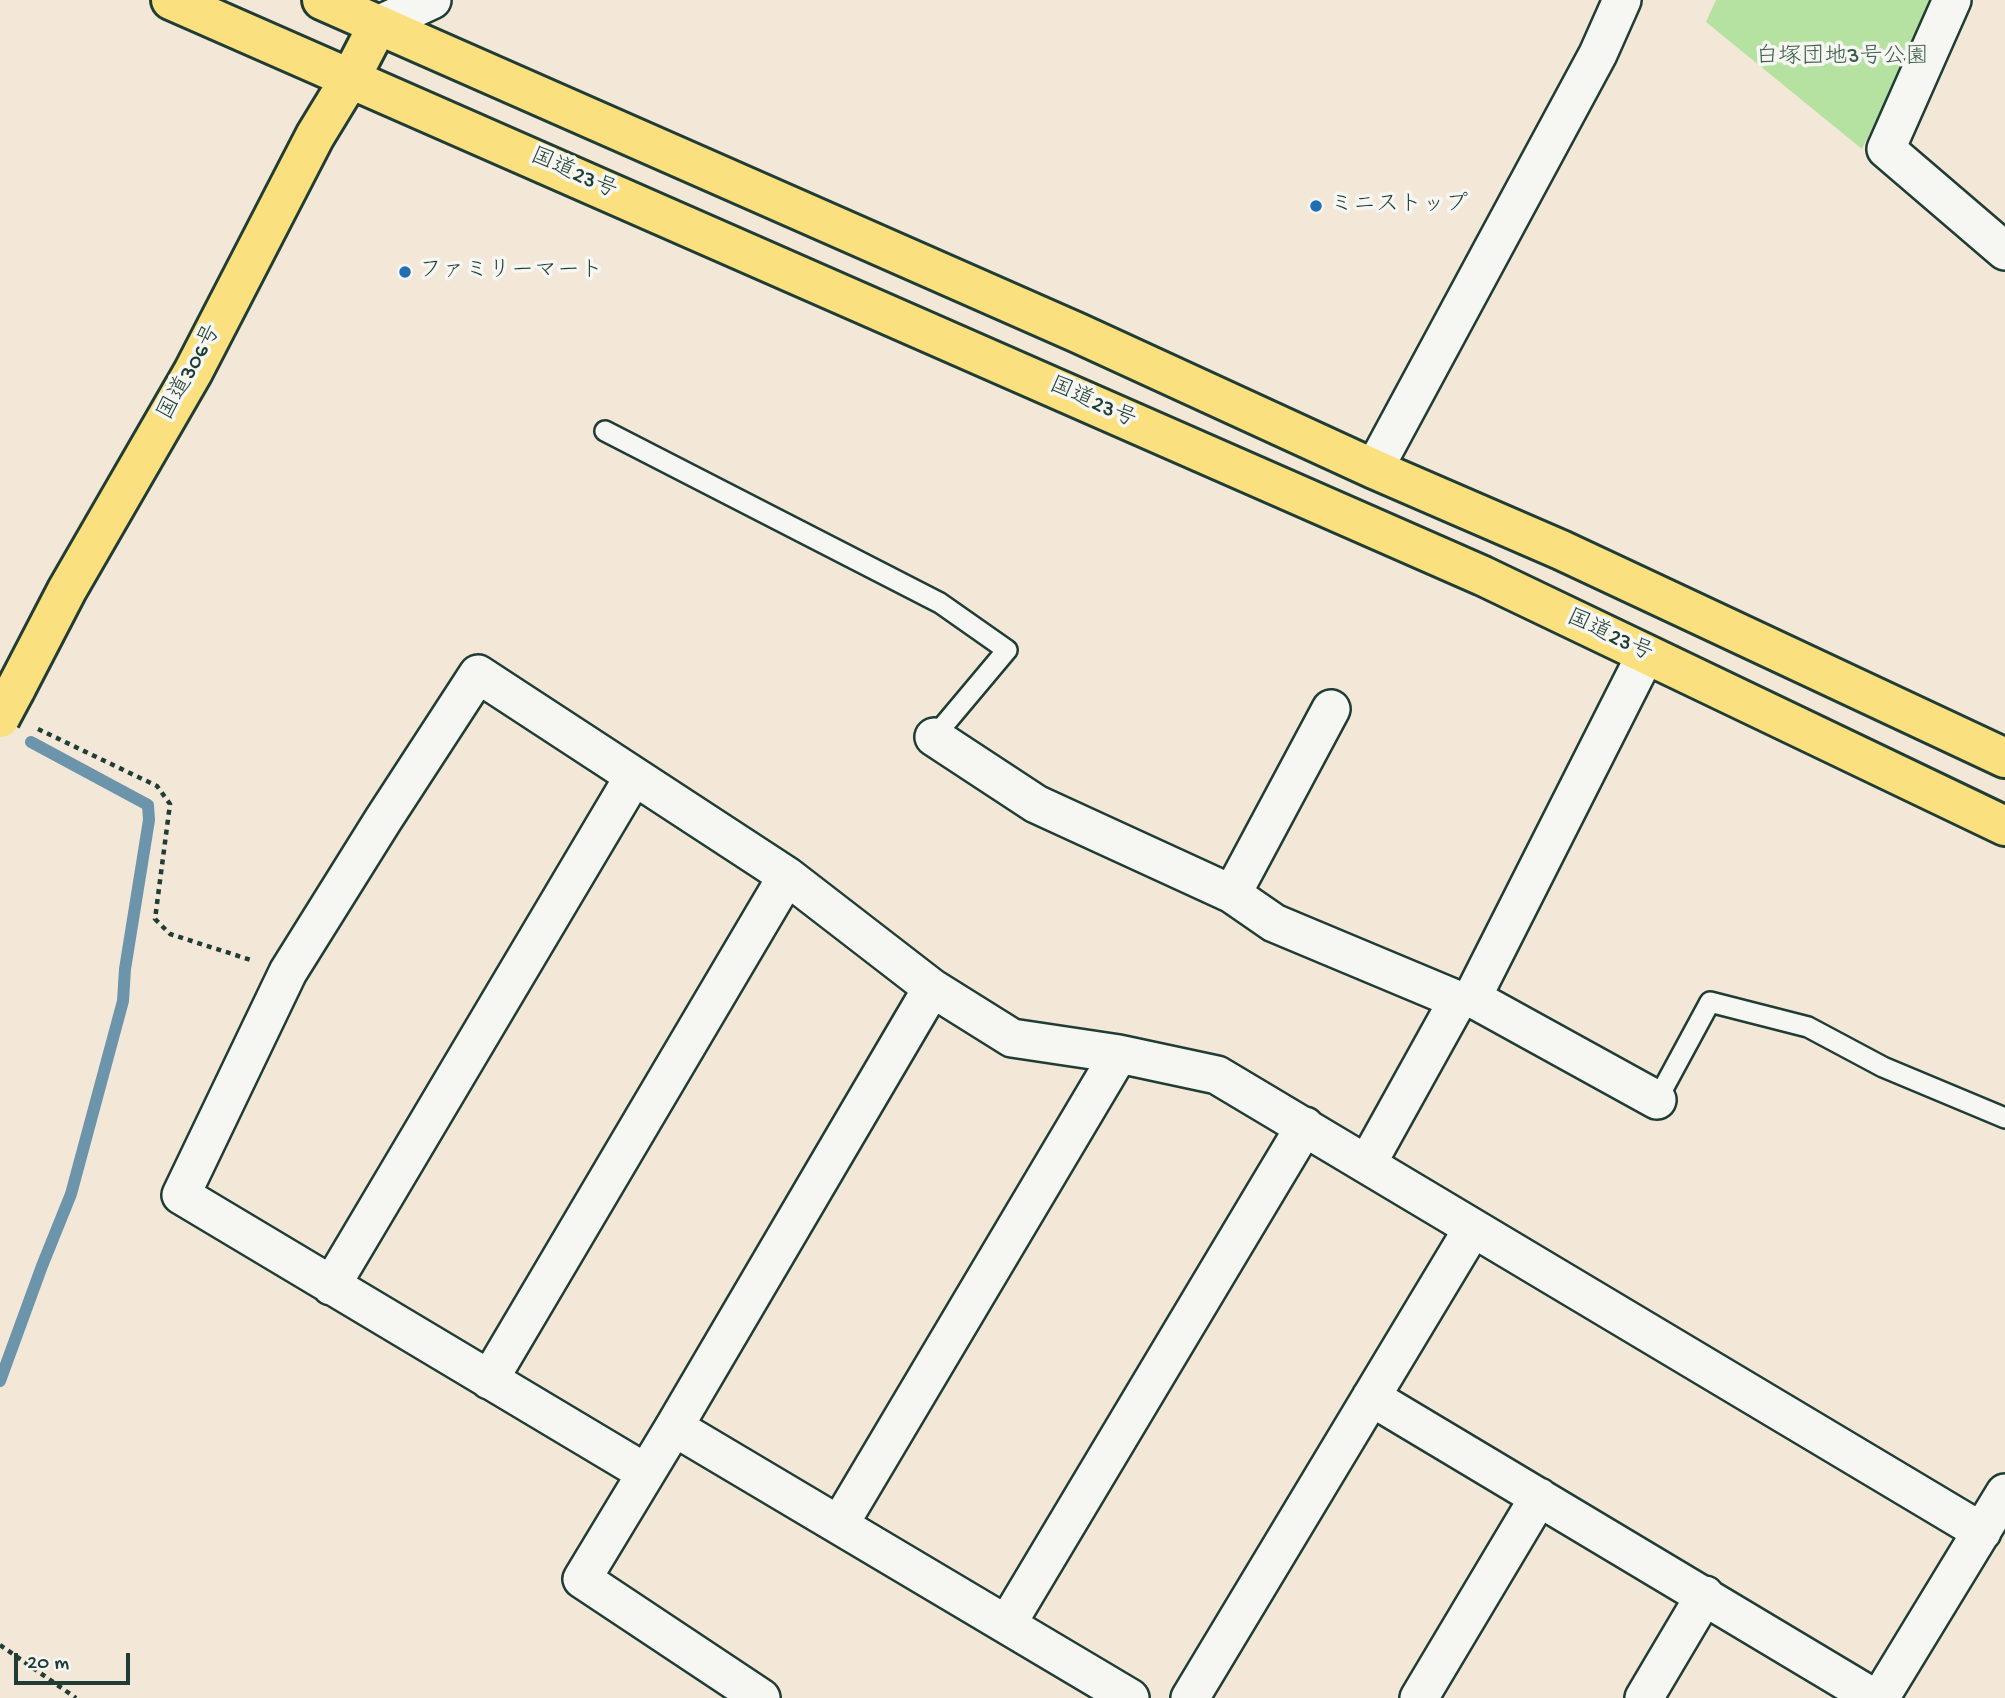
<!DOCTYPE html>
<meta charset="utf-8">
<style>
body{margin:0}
#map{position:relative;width:2005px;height:1698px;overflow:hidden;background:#f3e7d8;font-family:"Gochi Hand",sans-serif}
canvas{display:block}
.scale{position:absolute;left:14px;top:1653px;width:116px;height:32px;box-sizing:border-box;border:4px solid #1f3d34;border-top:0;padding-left:9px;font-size:21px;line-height:24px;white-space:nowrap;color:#1f3d34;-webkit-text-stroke:5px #f6f6f2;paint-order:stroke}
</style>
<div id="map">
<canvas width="2005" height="1698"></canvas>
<div class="scale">20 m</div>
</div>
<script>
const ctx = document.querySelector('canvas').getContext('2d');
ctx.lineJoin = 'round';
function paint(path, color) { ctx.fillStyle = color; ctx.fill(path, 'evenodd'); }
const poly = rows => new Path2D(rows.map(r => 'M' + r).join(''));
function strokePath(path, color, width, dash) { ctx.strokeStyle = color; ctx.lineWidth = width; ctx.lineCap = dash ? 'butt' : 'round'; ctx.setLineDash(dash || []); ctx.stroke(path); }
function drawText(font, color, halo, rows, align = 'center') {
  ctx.font = font + ' "Gochi Hand","Klee One",sans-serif'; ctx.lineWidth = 7; ctx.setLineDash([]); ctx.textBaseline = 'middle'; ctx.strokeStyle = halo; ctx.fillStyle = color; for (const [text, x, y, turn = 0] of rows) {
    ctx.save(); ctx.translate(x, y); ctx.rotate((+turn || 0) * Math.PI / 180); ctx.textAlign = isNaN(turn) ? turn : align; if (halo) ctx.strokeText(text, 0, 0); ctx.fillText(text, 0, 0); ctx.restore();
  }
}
paint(poly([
 [1716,0,1933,0,1934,1,1862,149,1706,22]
]), '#b5e2a0');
strokePath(poly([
 [0,1381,42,1266,71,1194,123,1001,125,969,149,820,148,805,31,742]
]), '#6c95ac', 12);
const service = poly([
 [605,431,940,603,1007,650,934,737],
 [1657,1100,1710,1002,1808,1027,1883,1067,2005,1118]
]);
const minor = poly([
 [1952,0,1886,149,2005,251],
 [378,25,432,0],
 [1374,469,1598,54,1622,0],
 [934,737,1036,804,1232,894,1274,923,1458,1000],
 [1232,894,1331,709],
 [1472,998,1657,1100],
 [1367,1164,1458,1000,1472,998,1646,654],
 [331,1286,634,776],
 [489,1380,787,876],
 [1371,1397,1874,1698],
 [674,1427,1130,1698],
 [646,1473,181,1195,288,972,383,820,478,674,787,876,932,988,1012,1038,1119,1054,1217,1075,1982,1532],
 [839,1525,1119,1054],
 [1007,1624,1305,1126],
 [761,1698,582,1579,674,1427,932,988],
 [1190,1698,1473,1228],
 [1419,1698,1539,1497],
 [1644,1698,1705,1595],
 [1880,1698,2005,1493]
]);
const trunk = poly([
 [171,0,1483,576,2005,826],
 [322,0,1078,333,1374,469,1561,550,2005,758],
 [15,690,67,590,193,372,315,136,351,77,378,25]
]);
strokePath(service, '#1f3d34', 24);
strokePath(minor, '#1f3d34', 42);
strokePath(trunk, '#1f3d34', 44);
strokePath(poly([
 [38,729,157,786,170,804,155,919,170,934,254,961],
 [0,1645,76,1698]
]), '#1f3d34', 4.5, [5, 5]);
strokePath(service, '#f6f6f2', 19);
strokePath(minor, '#f6f6f2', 37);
strokePath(trunk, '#fbe080', 38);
const trunkBridge = poly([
 [0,718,15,690]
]);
strokePath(trunkBridge, '#1f3d34', 44, []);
strokePath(trunkBridge, '#fbe080', 38);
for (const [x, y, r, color] of [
 [1316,206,7,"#1f6fb2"],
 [405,272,7,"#1f6fb2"]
]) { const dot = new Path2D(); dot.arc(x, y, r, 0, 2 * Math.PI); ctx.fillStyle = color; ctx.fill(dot); strokePath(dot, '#f6f6f2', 2.5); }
drawText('23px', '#3d5e4a', '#f6f6f2', [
 ["白塚団地3号公園",1842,58]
]);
drawText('23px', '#1f3d34', '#f6f6f2', [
 ["国道23号",573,175,24],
 ["国道306号",191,373,-61],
 ["国道23号",1092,404,24],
 ["国道23号",1609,637,25]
]);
drawText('23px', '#1f3d34', '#f6f6f2', [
 ["ミニストップ",1330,206],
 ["ファミリーマート",419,272]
], 'left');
</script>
